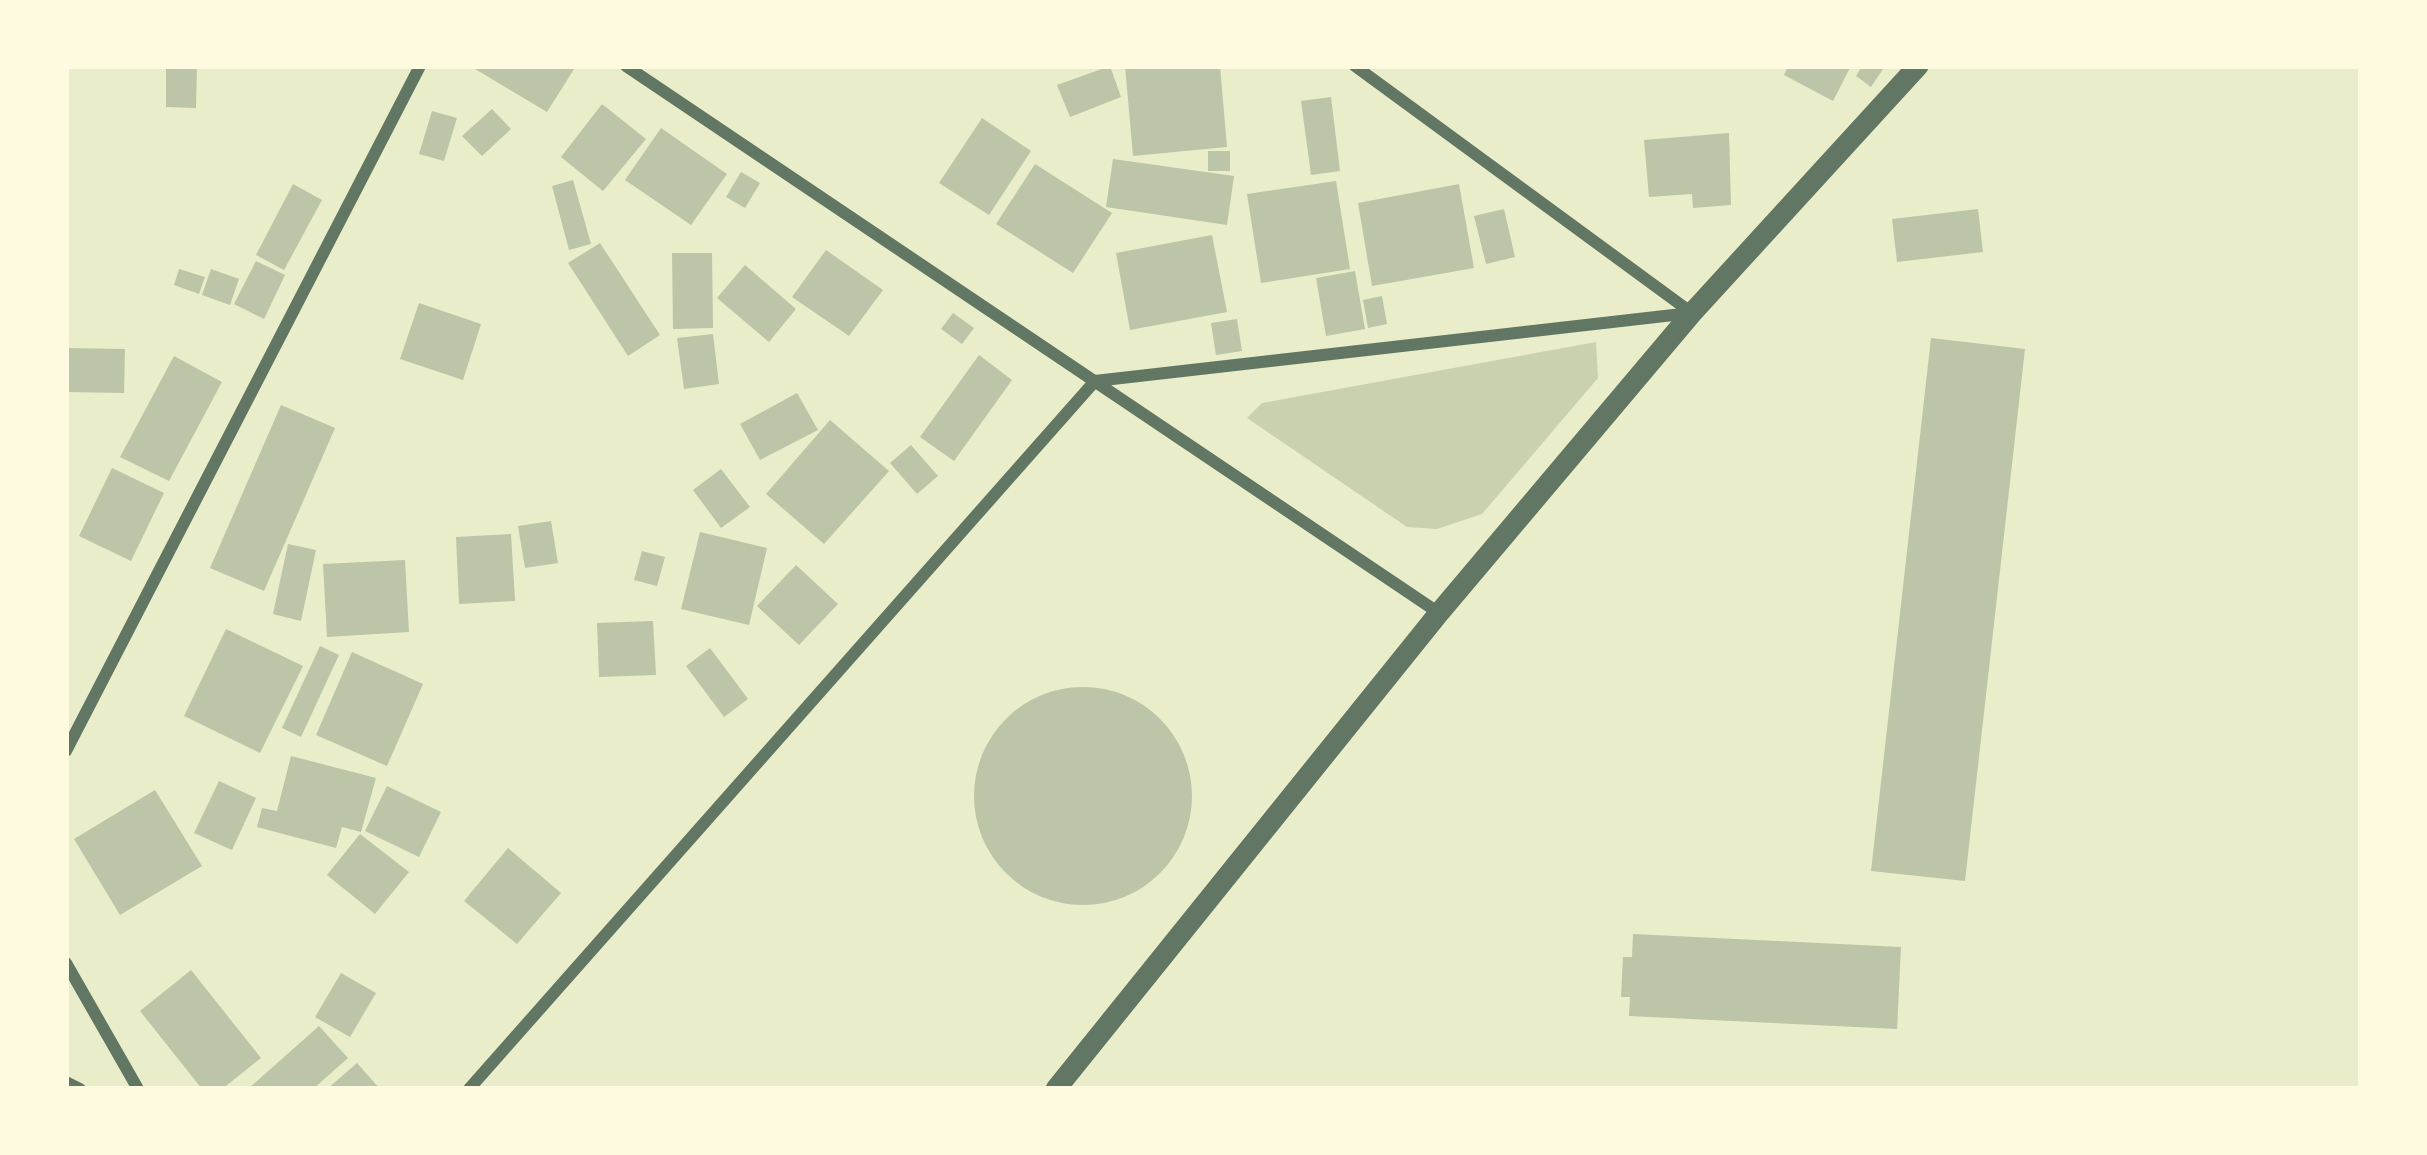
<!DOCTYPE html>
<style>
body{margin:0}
#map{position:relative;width:2427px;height:1155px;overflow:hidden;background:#e9edc9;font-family:"Sofia Sans Condensed",sans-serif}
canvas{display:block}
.frame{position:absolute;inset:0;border:69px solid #fefae0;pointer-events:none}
</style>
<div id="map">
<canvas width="2427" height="1155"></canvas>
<div class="frame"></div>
</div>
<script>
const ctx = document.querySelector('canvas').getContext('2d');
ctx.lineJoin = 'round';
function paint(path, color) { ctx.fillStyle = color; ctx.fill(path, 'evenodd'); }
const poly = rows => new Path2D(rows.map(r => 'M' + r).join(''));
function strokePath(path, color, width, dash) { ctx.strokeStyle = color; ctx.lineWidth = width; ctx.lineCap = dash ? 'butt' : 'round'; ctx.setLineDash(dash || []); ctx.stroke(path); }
paint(poly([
 [1596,342,1598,378,1482,514,1437,529,1407,527,1247,418,1262,403]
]), '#cad2ad');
paint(poly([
 [166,66,197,66,196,108,166,107],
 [470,66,576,66,547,112],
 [1110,66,1121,97,1070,117,1057,85],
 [1125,66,1220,66,1227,147,1133,156],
 [1788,66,1851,66,1833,101,1784,75],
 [1862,66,1883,69,1871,87,1856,76],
 [1331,97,1340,171,1311,175,1301,101],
 [602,104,646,139,603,191,561,157],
 [492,109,511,129,482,156,462,136],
 [432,111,457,118,444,161,419,154],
 [982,118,1031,151,989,215,939,183],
 [661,128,727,174,691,225,625,180],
 [1729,133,1731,205,1693,208,1692,194,1649,197,1644,140],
 [1208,151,1230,151,1230,171,1208,171],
 [1113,159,1234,176,1227,225,1106,207],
 [1035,164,1112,213,1073,273,996,224],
 [741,172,760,183,745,208,726,197],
 [573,180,591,244,569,250,552,186],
 [1336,181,1350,269,1261,283,1247,194],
 [293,184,322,200,284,270,256,255],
 [1459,184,1474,268,1372,286,1358,203],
 [1504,209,1515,257,1486,264,1474,216],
 [1978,209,1983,252,1897,262,1892,219],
 [1212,235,1227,312,1130,330,1116,253],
 [600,243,660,335,628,356,568,263],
 [826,250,883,290,849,336,792,297],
 [672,253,712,253,713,328,673,329],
 [256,261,285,275,264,319,234,304],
 [745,265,796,309,769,342,717,298],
 [179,269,205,277,199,294,174,285],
 [211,269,239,279,230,305,202,295],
 [1355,271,1365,329,1326,336,1316,278],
 [1382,296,1387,324,1368,328,1363,300],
 [419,303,481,324,463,380,400,359],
 [953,313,974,328,962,344,941,329],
 [1237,319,1242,351,1216,355,1211,323],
 [713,334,719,384,684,389,677,338],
 [1931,338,2025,349,1965,881,1871,871],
 [66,348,125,349,124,393,66,392],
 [979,355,1012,380,954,461,920,437],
 [174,356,222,382,169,481,120,457],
 [797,393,818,430,760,460,740,424],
 [281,405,335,428,264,591,210,568],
 [830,420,889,471,824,544,766,494],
 [911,445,938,476,917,494,890,463],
 [112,468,164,493,131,561,79,536],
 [721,469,750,507,721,528,693,490],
 [551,521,558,563,525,568,518,526],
 [700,532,767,548,749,625,681,609],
 [511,534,515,601,459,604,456,537],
 [288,544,316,550,301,621,273,614],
 [642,551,665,557,657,586,634,580],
 [405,560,409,632,327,637,323,564],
 [796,565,838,604,799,645,757,606],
 [653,621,656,675,599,677,597,623],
 [226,629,303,666,260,753,184,716],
 [320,646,339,655,301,737,282,728],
 [710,648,748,699,724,717,686,666],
 [352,652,423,684,387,766,316,735],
 '974 796a109 109 0 1 1 218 0a109 109 0 1 1-218 0Z',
 [291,756,376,778,361,832,342,827,336,848,257,827,262,808,277,811],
 [219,781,256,798,232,850,194,833],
 [387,786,441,812,419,857,365,831],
 [155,790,202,866,120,915,74,839],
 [360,834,409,872,375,914,327,875],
 [508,848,561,893,517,944,464,901],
 [1633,934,1901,947,1897,1029,1629,1016,1630,997,1621,997,1623,957,1632,957],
 [191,970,261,1058,222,1089,202,1089,140,1011],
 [341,973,376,993,350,1037,315,1017],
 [319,1026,348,1058,313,1089,248,1089],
 [357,1063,380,1089,327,1089]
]), '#bcc5a7');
strokePath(poly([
 [626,66,1439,613],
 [1355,66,1692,313],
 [66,751,420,66],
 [66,963,138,1089],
 [66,1082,80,1089],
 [469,1089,1095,381,1691,313]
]), '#617663', 12);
strokePath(poly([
 [1056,1089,1439,613,1692,313,1918,66]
]), '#617663', 21);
</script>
